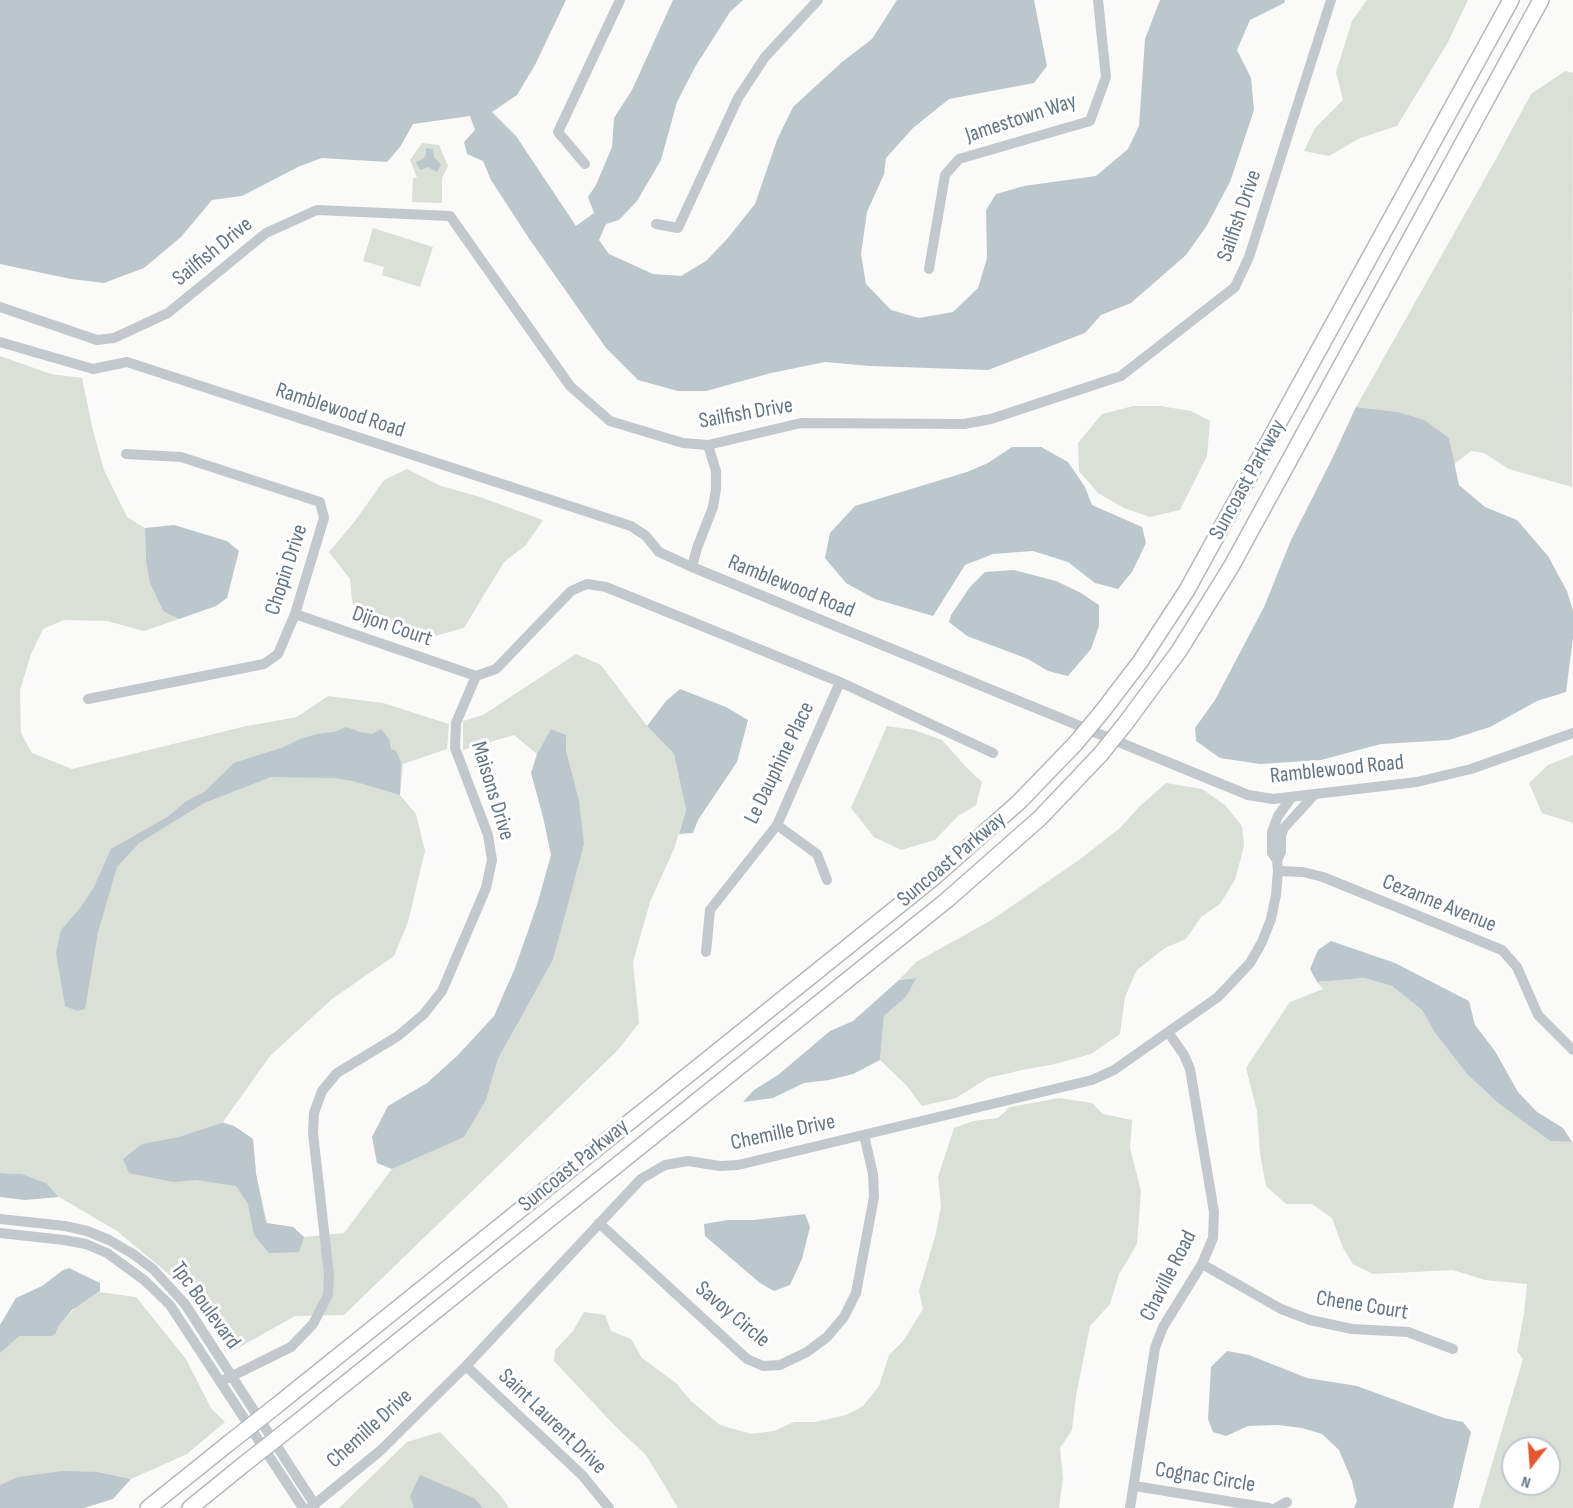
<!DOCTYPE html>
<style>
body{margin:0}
#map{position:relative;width:1573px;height:1508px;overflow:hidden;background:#fafaf8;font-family:"Sofia Sans Condensed",sans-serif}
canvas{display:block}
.north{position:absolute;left:1501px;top:1436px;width:60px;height:60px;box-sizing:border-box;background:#fff;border:2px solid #c1c8cd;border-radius:50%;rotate:197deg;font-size:16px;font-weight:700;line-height:24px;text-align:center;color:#657683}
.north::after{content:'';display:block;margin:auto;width:21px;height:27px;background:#e4572e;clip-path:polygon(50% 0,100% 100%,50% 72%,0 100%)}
</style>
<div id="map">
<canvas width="1573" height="1508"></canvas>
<div class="north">N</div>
</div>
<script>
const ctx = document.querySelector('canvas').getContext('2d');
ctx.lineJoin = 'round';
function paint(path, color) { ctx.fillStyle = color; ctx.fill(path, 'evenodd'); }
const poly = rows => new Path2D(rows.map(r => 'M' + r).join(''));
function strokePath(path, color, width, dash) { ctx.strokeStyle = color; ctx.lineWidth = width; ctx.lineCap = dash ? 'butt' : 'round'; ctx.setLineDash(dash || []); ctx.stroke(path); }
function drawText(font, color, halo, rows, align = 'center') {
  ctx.font = font + ' "Sofia Sans Condensed",sans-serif'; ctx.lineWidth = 6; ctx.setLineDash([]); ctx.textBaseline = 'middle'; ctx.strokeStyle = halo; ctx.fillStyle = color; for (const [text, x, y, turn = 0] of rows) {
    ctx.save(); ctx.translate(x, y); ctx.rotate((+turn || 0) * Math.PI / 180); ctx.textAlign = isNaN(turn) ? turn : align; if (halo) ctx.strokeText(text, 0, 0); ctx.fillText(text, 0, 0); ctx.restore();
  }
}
paint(poly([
 [1367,0,1468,0,1447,44,1397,126,1360,138,1329,156,1304,151,1315,128,1343,100,1336,72,1352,21],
 [1565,71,1573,73,1572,487,1509,469,1484,453,1471,451,1453,465,1449,438,1398,412,1356,407,1496,159,1531,94],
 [422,143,439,145,448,166,442,178,442,203,412,202,413,178,417,178,410,160],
 [373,228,433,247,420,287,382,275,384,267,363,261],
 [0,356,51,374,82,378,93,431,104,470,127,517,145,528,146,561,164,612,179,619,144,631,107,621,64,620,43,629,31,654,20,690,21,733,32,753,72,769,242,727,297,717,328,696,383,703,449,724,447,749,403,764,400,795,416,814,425,851,408,922,394,956,332,999,270,1056,223,1122,234,1126,253,1139,256,1174,267,1223,293,1227,304,1237,344,1233,392,1169,463,1137,486,1100,498,1059,553,960,568,903,566,735,551,729,537,754,514,735,463,750,463,721,483,715,576,654,601,665,647,726,674,754,686,810,674,849,650,902,633,962,639,1023,618,1050,344,1315,295,1316,231,1352,177,1281,117,1231,59,1197,46,1183,22,1174,0,1173],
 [1133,406,1160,406,1191,411,1210,421,1207,456,1180,510,1150,517,1124,508,1098,493,1079,471,1078,443,1102,414],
 [407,469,441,486,480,497,543,520,526,545,504,562,464,628,435,636,358,619,352,600,350,579,329,552,355,521,384,480],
 [887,726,914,730,942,740,966,767,982,782,976,805,958,816,935,840,901,850,874,837,851,808],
 [1573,755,1573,823,1542,813,1529,783,1548,765],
 [1166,783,1202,789,1225,805,1242,826,1244,846,1235,880,1220,904,1201,917,1186,939,1165,948,1137,970,1125,997,1120,1034,1091,1054,1055,1064,1022,1070,988,1078,956,1098,922,1106,907,1086,880,1060,884,1016,906,997,915,978,899,980,916,962,990,921,1079,860,1120,828,1139,807],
 [1364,978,1392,986,1422,1010,1435,1033,1467,1074,1498,1103,1550,1141,1573,1142,1573,1508,1479,1508,1523,1359,1517,1351,1524,1314,1527,1284,1485,1280,1453,1270,1373,1274,1353,1264,1343,1248,1332,1218,1312,1204,1286,1204,1266,1186,1260,1154,1257,1111,1246,1068,1290,1002,1323,989,1317,982],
 [1513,1448,1549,1448,1549,1484,1513,1484],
 [1059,1098,1092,1103,1103,1114,1132,1120,1130,1148,1141,1191,1137,1244,1119,1274,1110,1304,1090,1326,1076,1396,1072,1430,1060,1448,1063,1478,1059,1508,678,1508,646,1455,616,1427,554,1361,555,1350,573,1331,584,1312,605,1315,611,1331,631,1339,642,1358,676,1383,691,1401,720,1425,751,1434,774,1431,794,1422,815,1422,846,1415,863,1406,879,1386,889,1355,903,1341,923,1309,919,1291,936,1233,941,1206,938,1177,954,1128,973,1121,998,1118,1010,1107],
 [99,1292,136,1297,186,1359,211,1408,225,1422,187,1454,131,1479,98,1472,0,1485,0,1344,18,1334,56,1329,77,1306],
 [440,1432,500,1495,509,1508,339,1508,407,1442]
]), '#dadfd7');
paint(poly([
 [0,0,566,0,535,65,517,95,492,112,516,136,576,226,594,213,588,197,596,185,612,147,614,118,632,90,673,0,743,0,730,12,695,67,677,102,661,160,637,201,619,220,606,224,599,240,609,254,653,274,681,276,706,261,727,239,755,204,777,140,793,107,842,62,872,39,897,0,1034,0,1047,66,1034,83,949,99,913,128,886,158,884,174,867,212,861,254,866,284,891,310,919,318,953,312,978,288,987,258,986,210,996,194,1024,186,1096,176,1128,149,1139,126,1145,39,1160,0,1285,0,1284,3,1250,20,1237,50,1251,78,1254,110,1230,182,1206,227,1186,255,1131,303,1101,315,1085,333,988,370,870,366,825,362,771,373,706,391,678,391,638,380,606,348,528,237,491,180,483,161,467,154,464,142,475,130,470,116,413,124,400,147,387,162,322,158,300,166,242,196,212,200,181,237,144,268,104,283,71,279,0,264],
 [426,148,433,149,434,157,441,165,437,172,428,167,420,170,416,162,423,159,426,155],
 [1356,407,1398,412,1424,420,1449,438,1459,485,1485,507,1517,520,1548,556,1567,591,1573,611,1573,638,1566,692,1537,701,1490,727,1449,740,1381,744,1321,760,1260,764,1220,758,1196,741,1195,728,1215,700,1264,607,1291,540,1332,459],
 [1012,447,1041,447,1068,462,1085,487,1092,505,1142,527,1146,543,1132,572,1118,589,1095,583,1068,562,1033,551,993,554,965,565,933,616,875,599,846,583,825,558,830,533,855,506,967,472,988,463],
 [174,525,227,541,239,551,227,598,216,606,179,619,164,612,150,583,146,561,145,528],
 [1014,570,1056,581,1081,593,1099,605,1099,626,1091,649,1068,676,1048,671,1028,659,967,636,949,622,951,615,970,587,985,572],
 [680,689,726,707,748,720,737,762,698,820,693,833,679,834,686,810,674,754,647,726,666,701],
 [346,727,360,732,372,734,381,729,389,739,391,749,396,751,401,762,400,795,353,781,333,778,271,777,204,803,139,843,117,867,98,932,85,1009,77,1011,65,1006,56,953,61,930,81,907,94,887,111,849,169,816,185,802,204,792,234,763,284,747,300,739,317,734,334,732],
 [551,729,566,735,566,751,579,801,584,844,553,960,498,1059,486,1100,464,1137,392,1169,377,1163,372,1137,388,1106,427,1083,457,1056,494,1016,515,968,537,905,551,855,543,817,531,773,537,754],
 [1331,941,1395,963,1469,1001,1475,1025,1495,1051,1518,1092,1537,1112,1563,1128,1572,1142,1550,1141,1498,1103,1467,1074,1435,1033,1422,1010,1392,986,1364,978,1317,982,1310,969,1318,950],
 [916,978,906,997,884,1016,880,1060,853,1074,829,1080,804,1083,773,1098,743,1102,754,1090,778,1075,830,1031,853,1021,899,980],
 [222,1123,234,1126,253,1139,256,1174,266,1223,293,1227,304,1237,299,1252,269,1253,254,1235,248,1204,236,1186,196,1180,173,1182,129,1173,123,1159,142,1144,179,1137],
 [0,1173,22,1174,46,1183,59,1197,25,1200,0,1197],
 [805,1214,810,1227,802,1259,790,1285,774,1291,760,1283,705,1236,704,1224,728,1220,754,1220],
 [69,1268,100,1283,100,1291,72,1310,58,1327,55,1334,51,1336,19,1336,0,1353,0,1325,16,1298,42,1286,63,1270],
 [1227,1351,1249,1355,1307,1378,1357,1386,1444,1418,1463,1422,1471,1432,1453,1508,1354,1508,1357,1501,1352,1481,1339,1450,1322,1434,1302,1428,1278,1425,1248,1426,1226,1436,1213,1432,1208,1419,1211,1367],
 [63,1471,98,1472,131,1479,113,1499,84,1508,0,1508,0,1485,18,1477],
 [420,1475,474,1498,483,1508,414,1508,410,1496]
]), '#bbc7cb');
const highway = poly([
 [1101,713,1140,662,1187,590,1511,0],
 [1125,724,1179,651,1231,567,1541,0],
 [276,1406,932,879,1019,802,1075,744],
 [290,1428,947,900,1040,818,1100,755],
 [148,1508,229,1443],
 [190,1508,243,1465]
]);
strokePath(highway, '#b4b9bd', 18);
strokePath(poly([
 [585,164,558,132,620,0],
 [656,224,678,228,738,98,765,57,818,0],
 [929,269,945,175,959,159,1090,121,1106,77,1098,0],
 [0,307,97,340,114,338,168,313,266,233,317,210,450,216,570,386,610,421,683,443,708,445,801,423,964,424,991,419,1121,376,1235,287,1249,257,1331,0],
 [0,342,93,369,127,362,631,526,646,536,659,552,692,567,1248,795,1273,799,1417,782,1471,769,1573,733],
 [692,567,697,548,713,507,716,489,716,471,708,445],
 [295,614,476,676],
 [88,699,264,664,278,654,295,614,324,518,320,502,181,457,126,454],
 [777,825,817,854,827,880],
 [1277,860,1281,852,1281,835,1284,828,1314,795],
 [1278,871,1303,872,1323,877,1502,950,1517,967,1538,1015,1573,1050],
 [706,952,710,910,777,825,840,682],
 [0,1219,65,1226,87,1231,109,1240,133,1254,153,1269,185,1304,315,1505],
 [599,1223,747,1359,763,1366,780,1365,807,1352,827,1337,844,1317,856,1293,874,1197,873,1174,864,1135],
 [0,1233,64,1240,86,1244,107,1253,144,1280,170,1305,303,1508],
 [1202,1264,1281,1309,1310,1320,1352,1329,1408,1332,1453,1349],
 [466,1366,582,1475,609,1508],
 [220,1382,291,1347,313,1324,328,1295,329,1275,313,1133,314,1113,322,1091,337,1073,398,1036,424,1014,442,991,486,888,492,860,488,835,455,748,456,723,476,676,496,669,571,591,587,584,606,587,840,682,993,753],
 [1135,1486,1269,1508],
 [310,1508,380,1451,466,1366,641,1179,665,1165,688,1161,720,1166,738,1165,1092,1080,1114,1070,1218,997,1250,963,1262,942,1271,919,1276,895,1278,871,1277,860,1272,853,1272,832,1278,816,1291,798],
 [1130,1508,1155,1348,1163,1327,1202,1264,1213,1238,1214,1212,1190,1069,1184,1055,1168,1032],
 [1276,1508,1287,1502]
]), '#c3c8cc', 10);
strokePath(highway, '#fff', 15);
const highwayBridge = poly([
 [1075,744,1101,713],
 [1100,755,1125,724],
 [229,1443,276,1406],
 [243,1465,290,1428]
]);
strokePath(highwayBridge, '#b4b9bd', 18, []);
strokePath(highwayBridge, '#fff', 15);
drawText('22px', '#657683', '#fff', [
 ["Jamestown Way",1021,119,-18],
 ["Sailfish Drive",1240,216,-71],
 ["Sailfish Drive",213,252,-39],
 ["Ramblewood Road",340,411,18],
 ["Sailfish Drive",746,414,-10],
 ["Suncoast Parkway",1248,480,-61],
 ["Chopin Drive",287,570,-72],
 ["Ramblewood Road",791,587,22],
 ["Dijon Court",392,627,19],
 ["Le Dauphine Place",780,763,-64],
 ["Ramblewood Road",1337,770,-6],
 ["Maisons Drive",492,791,73],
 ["Suncoast Parkway",952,860,-40],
 ["Cezanne Avenue",1439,904,22],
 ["Chemille Drive",783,1133,-12],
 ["Suncoast Parkway",574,1166,-39],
 ["Chaville Road",1169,1276,-63],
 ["Tpc Boulevard",205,1306,54],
 ["Chene Court",1362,1306,9],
 ["Savoy Circle",732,1315,40],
 ["Saint Laurent Drive",552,1422,44],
 ["Chemille Drive",370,1429,-42],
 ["Cognac Circle",1205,1478,9]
]);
</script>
